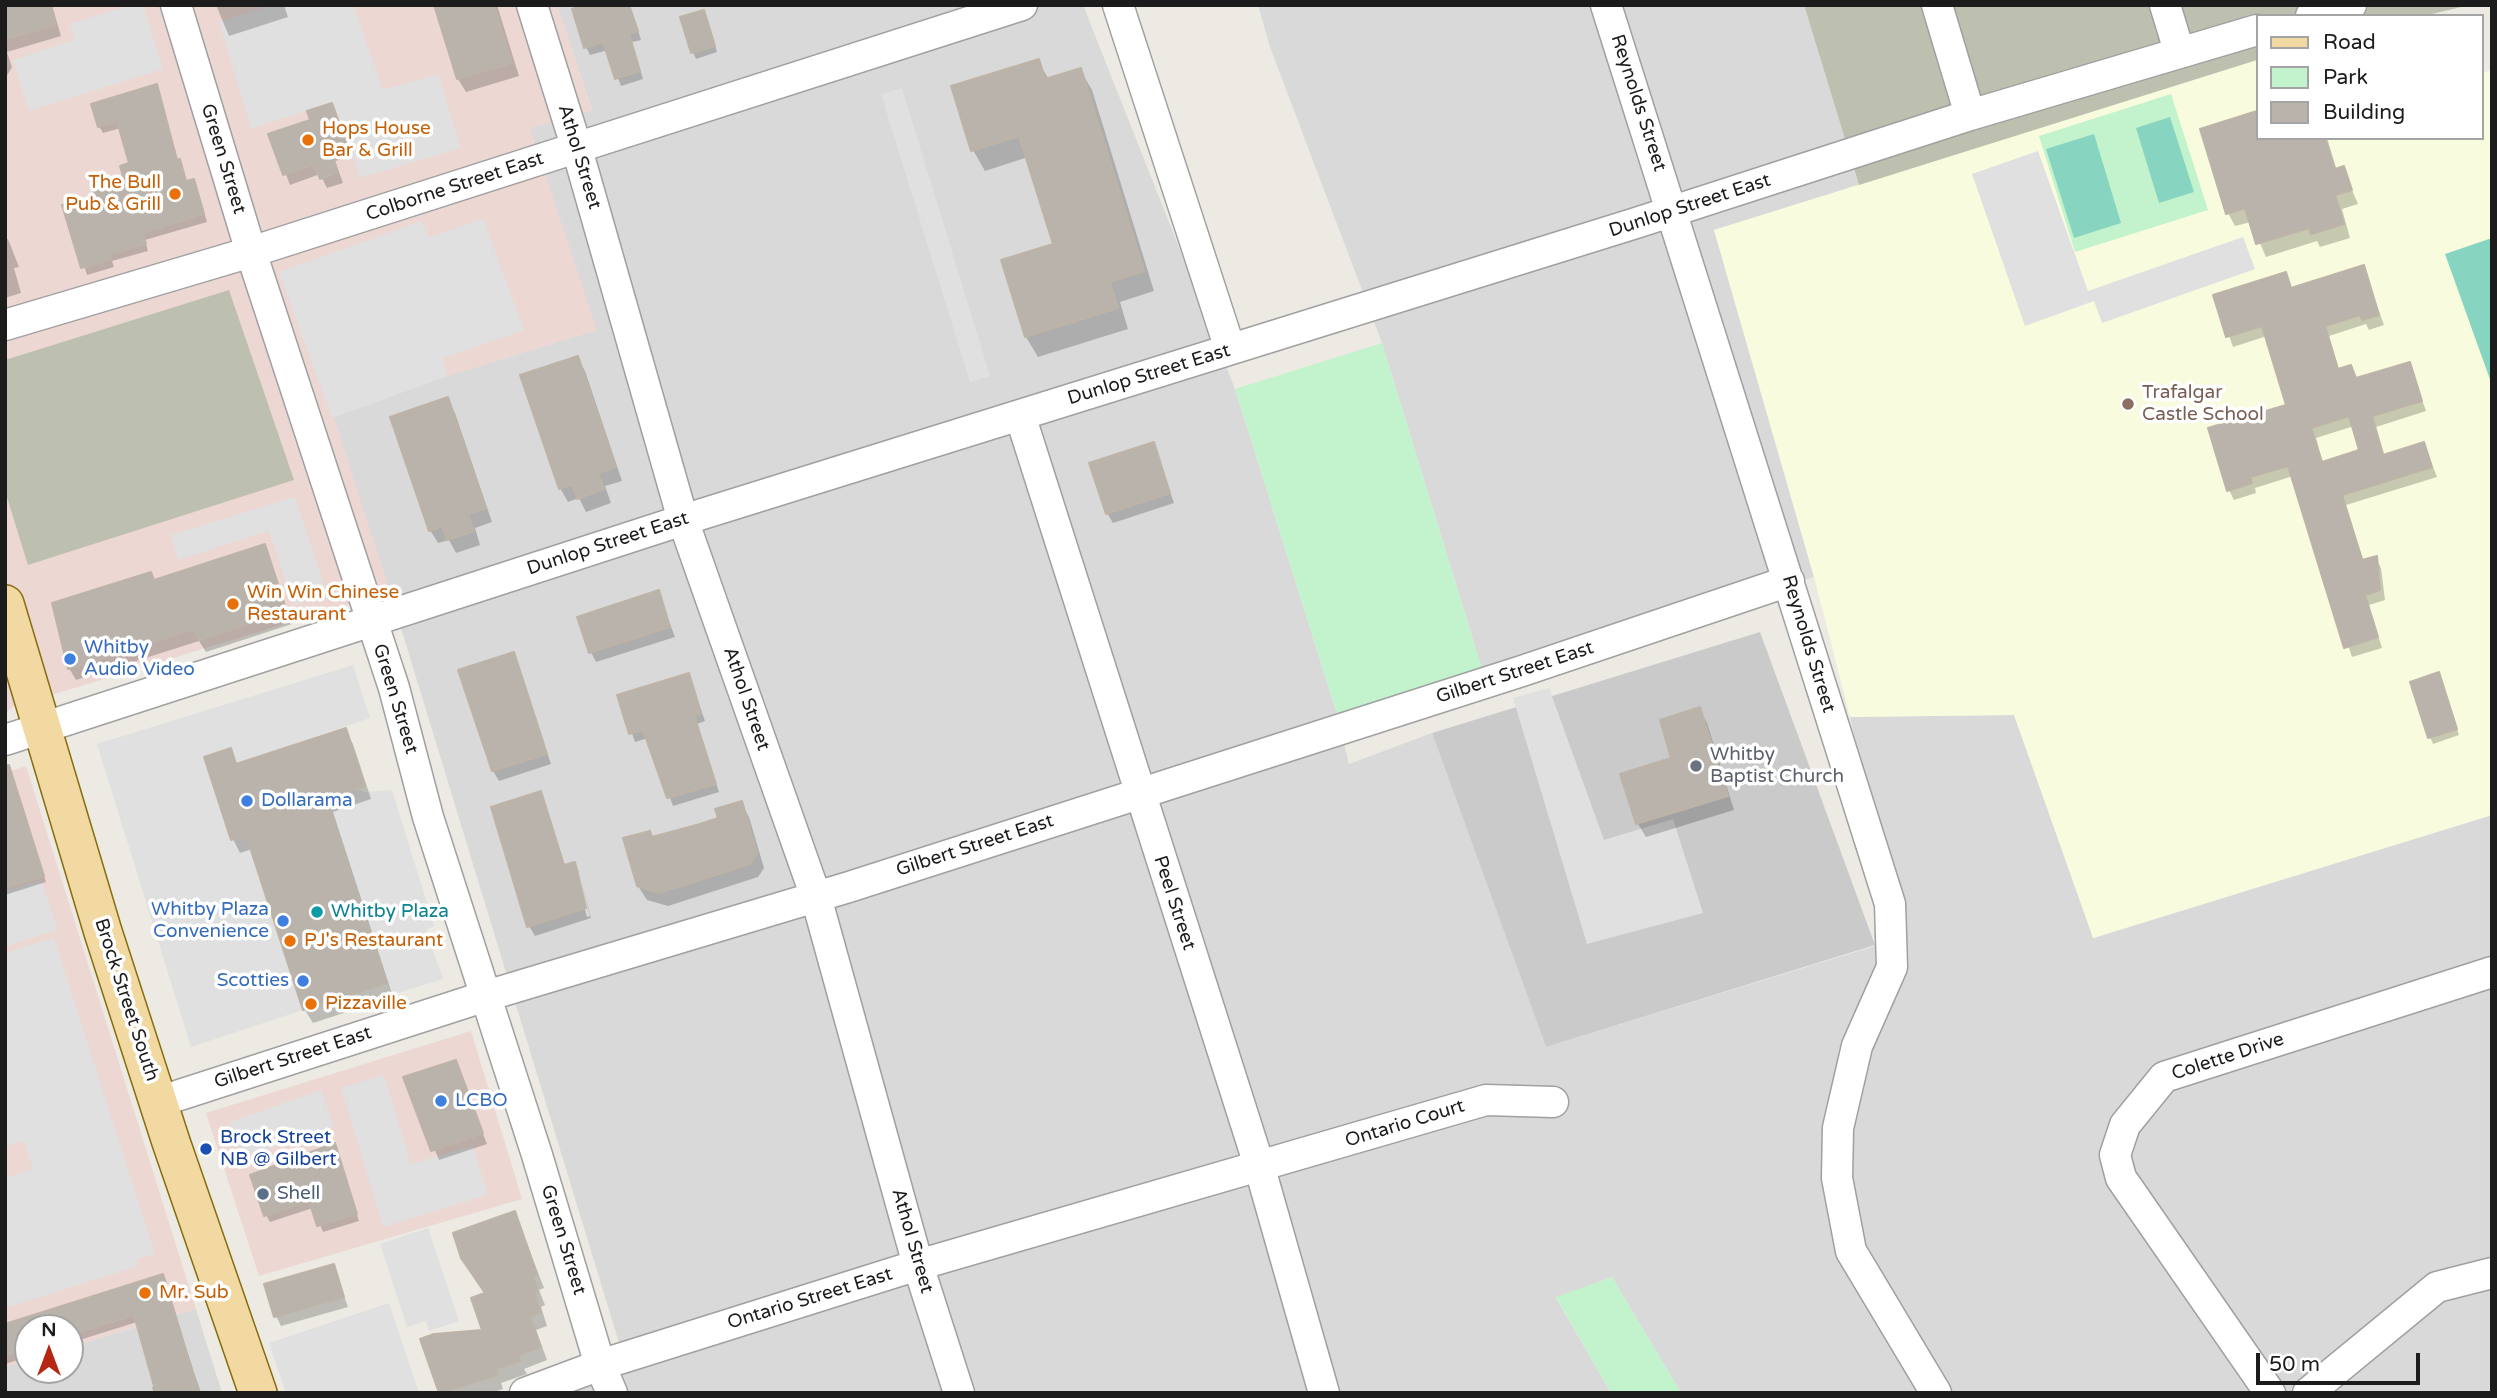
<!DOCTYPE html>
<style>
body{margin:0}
#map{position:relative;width:2497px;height:1398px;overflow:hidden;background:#eceae3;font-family:"Varela Round",sans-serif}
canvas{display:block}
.frame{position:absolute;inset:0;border:7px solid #1c1c1c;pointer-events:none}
.legend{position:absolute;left:2256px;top:14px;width:228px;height:126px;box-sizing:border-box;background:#fff;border:2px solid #a4a4a4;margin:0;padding:9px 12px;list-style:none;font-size:21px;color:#1c1c1c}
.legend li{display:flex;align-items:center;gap:14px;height:35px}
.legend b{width:35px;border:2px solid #a4a4a4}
.north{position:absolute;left:14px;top:1314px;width:70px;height:70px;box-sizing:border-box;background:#fff;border:2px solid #a4a4a4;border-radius:50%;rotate:0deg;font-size:19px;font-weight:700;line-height:28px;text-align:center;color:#1c1c1c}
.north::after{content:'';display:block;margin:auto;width:24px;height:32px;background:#b62613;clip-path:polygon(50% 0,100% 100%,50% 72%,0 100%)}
.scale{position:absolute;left:2256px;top:1353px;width:164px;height:32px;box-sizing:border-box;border:4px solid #1c1c1c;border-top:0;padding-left:9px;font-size:21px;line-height:24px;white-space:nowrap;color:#1c1c1c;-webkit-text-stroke:5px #fff;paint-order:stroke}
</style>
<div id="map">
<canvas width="2497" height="1398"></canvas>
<div class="frame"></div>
<ul class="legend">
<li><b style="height:9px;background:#f2d9a2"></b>Road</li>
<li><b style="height:19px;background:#c3f3cc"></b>Park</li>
<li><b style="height:19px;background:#b9b3ac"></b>Building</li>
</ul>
<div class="north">N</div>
<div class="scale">50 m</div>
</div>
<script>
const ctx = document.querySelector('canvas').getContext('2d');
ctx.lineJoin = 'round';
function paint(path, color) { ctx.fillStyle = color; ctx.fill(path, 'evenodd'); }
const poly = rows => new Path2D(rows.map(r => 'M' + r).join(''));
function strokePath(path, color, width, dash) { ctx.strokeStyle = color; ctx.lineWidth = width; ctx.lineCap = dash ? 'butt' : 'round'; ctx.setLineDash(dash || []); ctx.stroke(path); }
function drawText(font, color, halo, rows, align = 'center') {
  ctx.font = font + ' "Varela Round",sans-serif'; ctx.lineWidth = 7; ctx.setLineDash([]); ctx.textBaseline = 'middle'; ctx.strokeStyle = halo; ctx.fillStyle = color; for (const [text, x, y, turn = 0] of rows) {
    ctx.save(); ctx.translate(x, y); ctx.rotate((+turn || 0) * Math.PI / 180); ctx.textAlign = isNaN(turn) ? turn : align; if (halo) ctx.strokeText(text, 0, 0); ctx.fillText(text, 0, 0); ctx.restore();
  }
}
paint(poly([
 [557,5,1083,5,1235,389,1337,714,1349,764,1432,733,1546,1047,1901,938,1850,717,2014,715,2094,938,2492,815,2492,1393,1681,1393,1612,1277,1556,1298,1611,1393,554,1393,627,1369,390,592,331,412,596,330,529,128,592,110],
 [1258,5,1804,5,1859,185,1714,230,1814,577,1482,669,1382,343,1270,47],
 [196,1309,222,1393,5,1393,5,1367,28,1360,28,1370,70,1370,70,1347]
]), '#dad9d9');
paint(poly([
 [5,5,557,5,592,111,530,128,597,330,332,412,390,592,12,707,5,714],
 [26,766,196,1309,70,1347,70,1328,28,1328,28,1360,5,1367,5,773],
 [471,1031,522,1199,259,1276,206,1113]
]), '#ecd7d3');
paint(poly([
 [2257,60,2257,138,2481,138,2481,73,2492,70,2492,815,2093,938,2014,715,1850,717,1814,577,1714,230]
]), '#f8fbdd');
paint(poly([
 [1760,632,1875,945,1546,1047,1432,733]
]), '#cacaca');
paint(poly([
 [1804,5,2470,5,2423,16,2257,16,2257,60,1859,185],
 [229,290,294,480,28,565,5,491,5,360]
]), '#bec0af');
paint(poly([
 [2171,94,2208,210,2075,252,2039,136],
 [1382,343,1482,669,1337,714,1235,389],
 [1612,1277,1681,1393,1611,1393,1556,1297]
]), '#c3f3cc');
paint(poly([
 [2170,117,2194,192,2159,203,2136,128],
 [2094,134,2121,223,2074,238,2046,149],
 [2492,238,2492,385,2445,254]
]), '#87d5c0');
paint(poly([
 [130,5,143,5,163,69,29,111,13,60,74,40,70,24],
 [273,5,359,5,354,7,383,90,438,74,461,148,360,178,333,102,251,129,219,22],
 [902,88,990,376,970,382,881,94],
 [2038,151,2088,291,2243,237,2255,269,2102,323,2094,301,2025,326,1972,174],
 [483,218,524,330,442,359,448,376,332,418,279,272,422,221,429,238],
 [295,497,327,594,294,605,269,531,178,560,171,535],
 [353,665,370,718,236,764,231,748,204,757,231,840,246,835,303,1010,191,1047,97,744],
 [1549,688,1604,840,1673,819,1703,913,1587,944,1513,698],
 [355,789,365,792,392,790,434,926,426,930,443,979,391,995,324,797],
 [41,880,58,930,5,946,5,891],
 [54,938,155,1254,137,1259,139,1266,5,1308,5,1178,33,1169,24,1141,5,1147,5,953],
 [384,1075,411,1164,473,1146,488,1195,383,1227,341,1088],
 [321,1090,334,1127,242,1158,230,1122],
 [428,1228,459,1321,429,1331,426,1321,407,1327,380,1244],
 [389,1303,419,1393,286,1393,269,1343]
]), '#e0e0e0');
paint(poly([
 [5,5,52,5,61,36,7,52,12,67,5,79],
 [216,5,284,5,288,17,229,36],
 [435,5,497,5,519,76,466,92,458,79],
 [588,5,630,5,641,40,632,42,643,79,621,86,608,50,590,55,586,47],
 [707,18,717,52,696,59,693,52],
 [1038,61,1049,80,1080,70,1092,90,1154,291,1120,302,1128,329,1038,357,1026,337,1003,261,1055,245,1028,157,985,171,973,150],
 [157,86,178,161,187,182,193,181,197,188,207,222,145,240,148,251,112,261,114,267,87,275,65,206,97,197,125,177,132,164,121,128,103,133,99,126],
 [331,105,352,156,335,161,343,183,327,188,320,174,290,185,271,135,312,121],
 [2257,113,2257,138,2327,138,2337,171,2343,169,2358,204,2342,209,2350,238,2320,247,2317,241,2266,257,2251,222,2235,226,2228,213,2202,131],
 [8,239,19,267,14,268,21,293,5,298,5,240],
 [2363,267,2384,325,2369,330,2366,324,2329,336,2339,370,2351,367,2357,379,2409,364,2426,411,2376,427,2385,457,2424,444,2437,477,2346,505,2364,562,2376,558,2381,568,2385,600,2369,605,2382,648,2352,657,2293,476,2255,488,2256,493,2234,500,2229,490,2288,406,2267,336,2233,347,2215,296,2285,274,2292,289],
 [2354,426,2362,451,2323,463,2316,438],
 [577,358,585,371,622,481,605,486,611,503,586,512,579,498,568,502,560,488],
 [447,399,455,413,492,522,475,528,480,545,456,553,449,540,438,543,430,530],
 [1153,445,1174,503,1113,523,1107,513],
 [264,546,292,624,206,652,199,641,76,680,69,668,155,581],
 [658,593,675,637,596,662,591,652],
 [513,654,551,764,499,781,493,771],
 [689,675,705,721,697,724,719,792,673,806,648,738,635,742,619,696],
 [2442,681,2459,735,2433,744,2430,737],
 [1699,709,1707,723,1734,810,1646,837,1638,824,1622,775,1674,759],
 [345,730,353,744,371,799,333,812,393,997,313,1023,305,1010,252,849,240,853,233,839,230,750,238,765],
 [14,786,46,882,5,895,5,789],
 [540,794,565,866,574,864,579,872,575,872,587,917,590,916,579,873,591,918,535,936,529,926],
 [741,803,749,817,764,868,758,877,668,906,647,900,638,886,653,839,720,819],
 [455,1062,487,1144,439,1160,405,1078],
 [334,1145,359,1221,323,1232,313,1208,270,1222,266,1215,299,1161,297,1157],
 [515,1213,544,1288,539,1290,545,1305,541,1307,547,1326,536,1330,547,1360,524,1369,527,1374,501,1383,503,1389,491,1393,440,1393,422,1340,484,1331,487,1295],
 [333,1266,348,1307,281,1326,276,1316],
 [162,1276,201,1393,154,1393,152,1387,156,1386,137,1322,70,1343,70,1328,28,1328,28,1357,5,1364,5,1325]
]), '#0003');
const building = poly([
 [5,5,50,5,56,25,5,39,5,5],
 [434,5,494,5,512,63,457,79,434,5],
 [582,5,629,5,638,31,629,34,640,71,615,79,603,42,584,48,572,9,582,5],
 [704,10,715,46,691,53,680,17,704,10],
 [1039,59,1045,79,1081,68,1144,271,1110,282,1118,308,1025,337,1001,260,1053,244,1019,136,971,151,951,86,1039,59],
 [157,84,177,160,180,159,186,181,194,179,204,214,143,233,146,244,110,254,111,259,81,268,62,205,95,196,92,185,123,176,120,166,129,163,117,121,98,127,91,104,157,84],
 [332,103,347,145,331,151,338,172,320,179,314,164,283,175,268,134,310,120,307,111,332,103],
 [2257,111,2257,138,2325,138,2335,169,2344,166,2352,190,2335,195,2344,224,2311,234,2309,228,2256,244,2245,208,2226,214,2200,129,2257,111],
 [2364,265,2379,315,2362,320,2360,315,2325,326,2338,369,2351,365,2356,378,2410,362,2422,401,2372,416,2383,455,2424,442,2432,467,2342,495,2362,560,2377,556,2380,590,2365,595,2378,637,2344,648,2288,466,2250,477,2252,483,2227,491,2208,428,2286,405,2262,326,2226,337,2213,295,2286,272,2291,288,2364,265],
 [2349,416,2359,450,2322,462,2311,428,2349,416],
 [578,356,616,467,598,473,604,489,577,499,572,485,559,489,520,375,578,356],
 [448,397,486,508,468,514,474,531,447,540,442,526,429,531,390,417,448,397],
 [1154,442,1170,493,1106,514,1089,463,1154,442],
 [265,544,287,612,198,640,194,629,68,669,52,603,151,572,154,580,265,544],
 [659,590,670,627,589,653,577,617,659,590],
 [514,652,547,754,492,771,458,670,514,652],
 [2439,672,2457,729,2428,738,2410,682,2439,672],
 [689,673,701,713,694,715,716,784,667,798,643,730,629,734,617,695,689,673],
 [1700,707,1728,796,1636,824,1620,774,1671,758,1660,720,1700,707],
 [346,728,365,786,326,798,387,983,303,1010,246,835,231,840,204,757,231,748,236,764,346,728],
 [9,765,44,876,5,888,5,766,9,765],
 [541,791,564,865,575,862,586,908,527,927,491,807,541,791],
 [742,801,757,853,750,864,659,893,637,886,623,838,650,831,652,837,700,824,718,818,715,809,742,801],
 [456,1060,483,1133,431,1151,403,1077,456,1060],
 [335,1143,357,1214,317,1226,309,1201,264,1216,250,1175,335,1143],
 [515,1211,537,1274,533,1276,538,1291,534,1293,541,1312,530,1316,541,1347,518,1355,520,1361,495,1369,497,1375,439,1393,420,1339,434,1334,482,1330,471,1298,485,1293,461,1258,453,1233,515,1211],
 [334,1264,344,1297,274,1317,264,1284,334,1264],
 [163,1274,199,1393,156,1393,134,1315,70,1335,70,1328,28,1328,28,1348,5,1356,5,1324,163,1274]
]);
paint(building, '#b9b3ac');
strokePath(building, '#bdb3a7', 2);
const minor = poly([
 [176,5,251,252,394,688,428,817,537,1155,600,1365,612,1393],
 [532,5,577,149,683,520,816,897,918,1265,959,1393],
 [1118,5,1230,349],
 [1606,5,1890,904,1892,967,1857,1046,1838,1128,1837,1178,1851,1251,1936,1393],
 [1937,5,1970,115],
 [2165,5,2179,51],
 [2311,16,2351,5],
 [5,325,251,252,1022,5],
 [1020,415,1259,1165,1324,1393],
 [5,740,683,520,1636,223,1970,115,2257,30],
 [158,1102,486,996,849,887,1522,671,1789,581],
 [525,1393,600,1365,918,1265,1486,1100,1553,1102],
 [2270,1393,2121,1178,2115,1155,2125,1125,2164,1077,2492,972],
 [2308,1393,2437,1287,2492,1273]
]);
const major = poly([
 [5,604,103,932,171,1142,258,1393]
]);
strokePath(minor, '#a0a0a0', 33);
strokePath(major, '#866d0e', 40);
strokePath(minor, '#fff', 30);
strokePath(major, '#f2d9a2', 37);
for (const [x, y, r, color] of [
 [308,140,7,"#e8710a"],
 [175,194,7,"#e8710a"],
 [2128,404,7,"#8d6e63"],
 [233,604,7,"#e8710a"],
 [70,659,7,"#3f7fe0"],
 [1696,766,7,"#6b7280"],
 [247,801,7,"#3f7fe0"],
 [317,912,7,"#0f9aa8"],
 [283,921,7,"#3f7fe0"],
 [290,941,7,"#e8710a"],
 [303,981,7,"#3f7fe0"],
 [311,1004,7,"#e8710a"],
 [441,1101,7,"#3f7fe0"],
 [206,1149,7,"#1a4fb4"],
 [263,1194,7,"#5c6f8a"],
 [145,1293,7,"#e8710a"]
]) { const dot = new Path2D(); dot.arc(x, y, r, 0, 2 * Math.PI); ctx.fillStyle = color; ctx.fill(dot); strokePath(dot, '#fff', 2.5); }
drawText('19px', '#1c1c1c', '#fff', [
 ["Reynolds Street",1638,103,72],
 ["Athol Street",579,157,73],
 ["Green Street",223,159,73],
 ["Colborne Street East",455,187,-18],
 ["Dunlop Street East",1690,206,-18],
 ["Dunlop Street East",1149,375,-17],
 ["Dunlop Street East",608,544,-18],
 ["Reynolds Street",1808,644,73],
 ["Gilbert Street East",1515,673,-18],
 ["Green Street",395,699,73],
 ["Athol Street",746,699,71],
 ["Gilbert Street East",975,846,-18],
 ["Peel Street",1174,903,72],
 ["Brock Street South",126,1000,72],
 ["Colette Drive",2228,1057,-18],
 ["Gilbert Street East",293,1058,-18],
 ["Ontario Court",1405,1124,-17],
 ["Green Street",563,1240,73],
 ["Athol Street",912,1241,74],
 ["Ontario Street East",810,1299,-17]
]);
drawText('19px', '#c56008', '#fff', [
 ["Hops House",322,129],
 ["Bar & Grill",322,151],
 ["The Bull",161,183,"right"],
 ["Pub & Grill",161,205,"right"],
 ["Win Win Chinese",247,593],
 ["Restaurant",247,615],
 ["PJ's Restaurant",304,941],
 ["Pizzaville",325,1004],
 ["Mr. Sub",159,1293]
], 'left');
drawText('19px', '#785e54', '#fff', [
 ["Trafalgar",2142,393],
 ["Castle School",2142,415]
], 'left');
drawText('19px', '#366cbe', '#fff', [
 ["Whitby",84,648],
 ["Audio Video",84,670],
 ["Dollarama",261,801],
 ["Whitby Plaza",269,910,"right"],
 ["Convenience",269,932,"right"],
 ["Scotties",289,981,"right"],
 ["LCBO",455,1101]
], 'left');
drawText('19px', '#5b616d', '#fff', [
 ["Whitby",1710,755],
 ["Baptist Church",1710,777]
], 'left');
drawText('19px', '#0d838f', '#fff', [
 ["Whitby Plaza",331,912]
], 'left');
drawText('19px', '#164399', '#fff', [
 ["Brock Street",220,1138],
 ["NB @ Gilbert",220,1160]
], 'left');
drawText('19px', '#4e5e75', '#fff', [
 ["Shell",277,1194]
], 'left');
</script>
